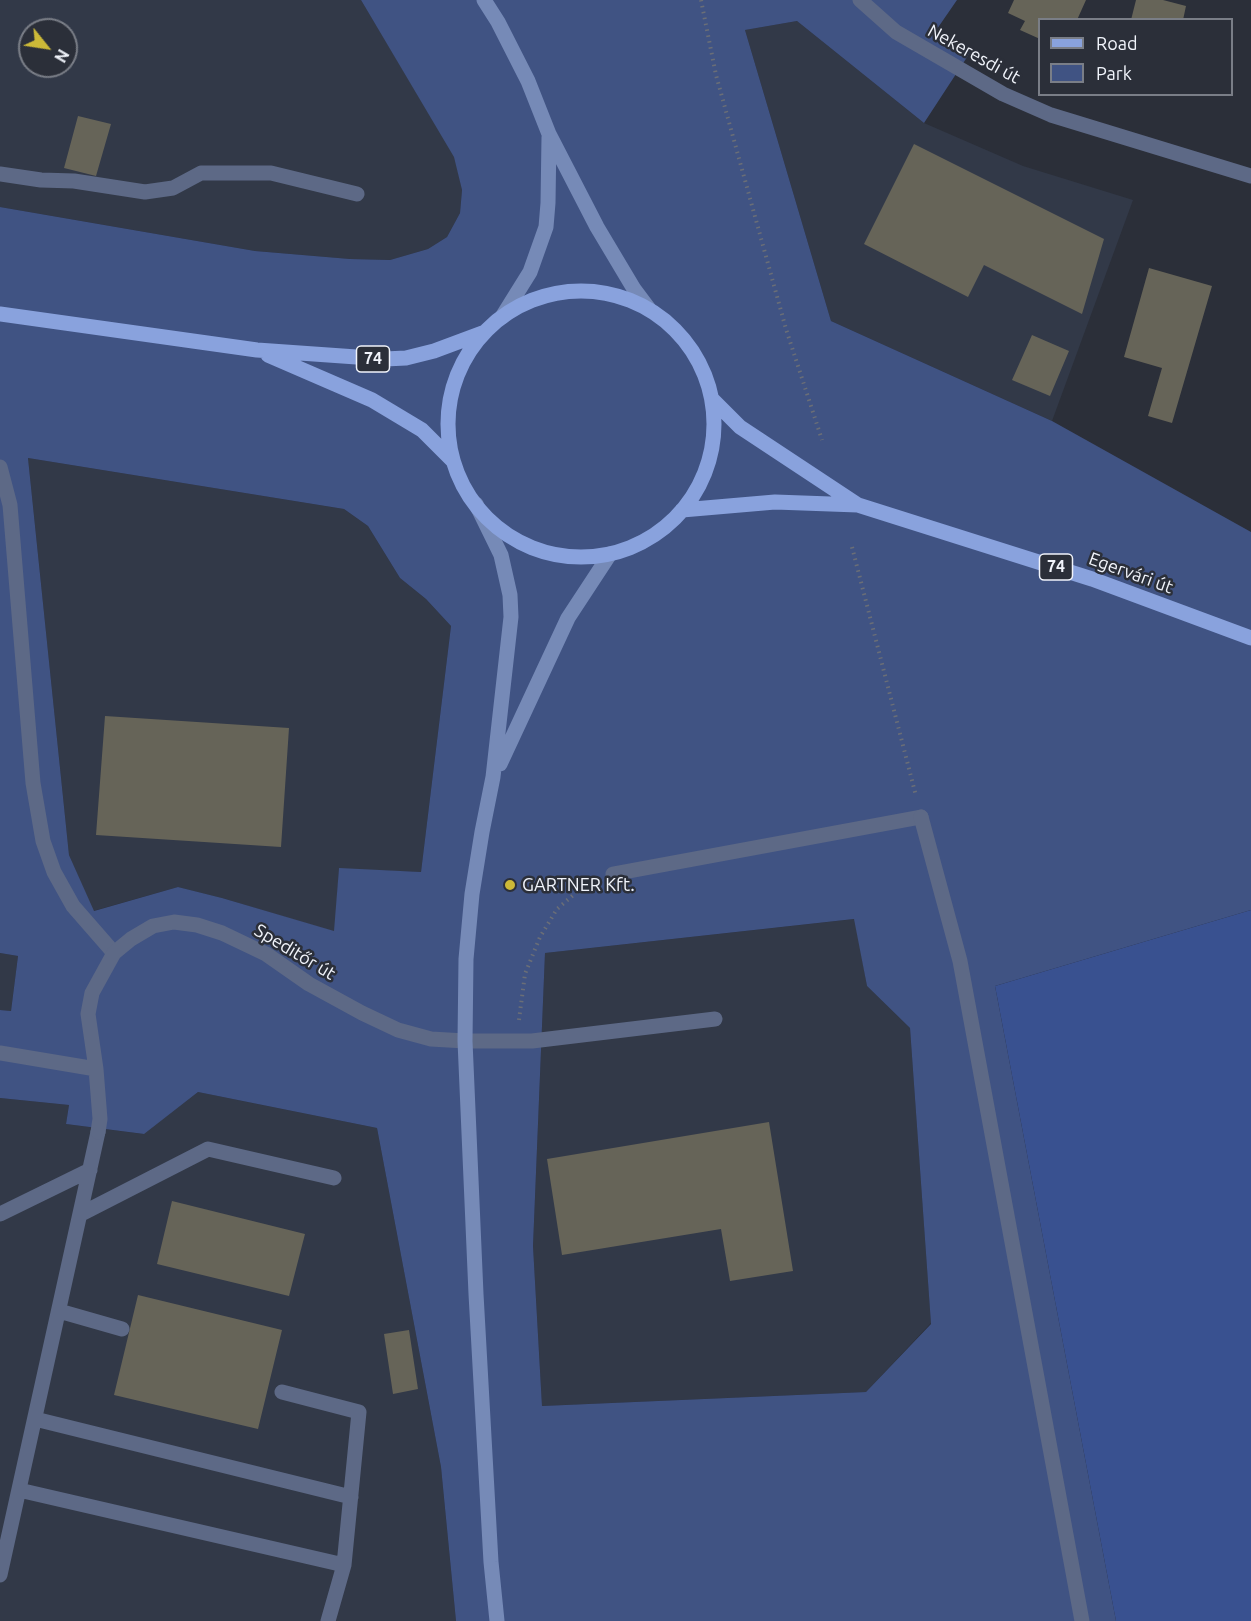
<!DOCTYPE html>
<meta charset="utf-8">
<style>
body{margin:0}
#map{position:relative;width:1251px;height:1621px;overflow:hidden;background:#2b2f39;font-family:Ubuntu,sans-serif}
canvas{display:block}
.legend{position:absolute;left:1038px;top:18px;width:195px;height:78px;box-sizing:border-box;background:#2b2f39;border:2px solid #7a7e87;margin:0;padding:8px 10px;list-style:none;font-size:18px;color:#f1f4fb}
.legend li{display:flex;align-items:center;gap:12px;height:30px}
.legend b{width:30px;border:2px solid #7a7e87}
.north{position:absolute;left:18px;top:18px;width:60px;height:60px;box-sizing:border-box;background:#2b2f39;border:2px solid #7a7e87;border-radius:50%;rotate:120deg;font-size:16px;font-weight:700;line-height:24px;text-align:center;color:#f1f4fb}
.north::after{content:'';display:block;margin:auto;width:21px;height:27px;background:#ccb938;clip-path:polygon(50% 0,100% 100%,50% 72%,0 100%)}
</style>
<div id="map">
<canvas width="1251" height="1621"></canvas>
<ul class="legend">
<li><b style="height:8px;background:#89a2dd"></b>Road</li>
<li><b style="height:16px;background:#405383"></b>Park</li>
</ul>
<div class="north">N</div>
</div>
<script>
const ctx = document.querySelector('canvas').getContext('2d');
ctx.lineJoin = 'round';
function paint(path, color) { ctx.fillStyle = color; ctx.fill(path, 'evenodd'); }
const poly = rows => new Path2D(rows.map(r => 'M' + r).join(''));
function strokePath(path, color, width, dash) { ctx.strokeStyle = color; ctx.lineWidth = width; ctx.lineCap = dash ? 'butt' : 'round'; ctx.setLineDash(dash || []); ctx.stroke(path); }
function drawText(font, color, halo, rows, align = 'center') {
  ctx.font = font + ' Ubuntu,sans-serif'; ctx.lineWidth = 5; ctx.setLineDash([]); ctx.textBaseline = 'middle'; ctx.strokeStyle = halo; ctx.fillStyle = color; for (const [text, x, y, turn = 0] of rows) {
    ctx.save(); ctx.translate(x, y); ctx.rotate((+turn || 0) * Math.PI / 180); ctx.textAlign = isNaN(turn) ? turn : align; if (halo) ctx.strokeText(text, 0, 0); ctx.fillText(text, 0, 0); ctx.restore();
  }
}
paint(poly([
 [0,0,361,0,455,157,462,190,460,213,447,237,428,249,390,260,350,259,255,251,0,207],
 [30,30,66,30,66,66,30,66],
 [797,21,924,123,1023,166,1133,200,1052,421,831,321,745,30],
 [28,458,344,509,368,526,400,578,426,599,451,626,421,872,339,869,335,932,222,898,178,887,93,911,69,855],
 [855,919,867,986,910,1028,931,1323,866,1392,542,1406,533,1246,545,953],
 [0,953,18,956,11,1011,0,1010],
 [198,1092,377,1128,441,1467,456,1621,0,1621,0,1098,69,1105,66,1124,143,1134]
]), '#323948');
paint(poly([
 [361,0,957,0,937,29,973,48,924,123,797,21,745,30,831,321,1052,421,1251,532,1251,910,995,986,1116,1621,456,1621,441,1467,377,1128,198,1092,144,1134,66,1124,69,1105,0,1098,0,1010,11,1011,18,956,0,953,0,207,255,251,350,259,390,260,428,249,447,237,460,213,462,190,454,157],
 [28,458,344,509,368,526,400,578,426,599,451,626,421,872,339,868,334,931,222,898,178,887,94,911,69,855],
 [854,919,867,986,910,1028,931,1324,866,1392,542,1406,533,1246,545,953]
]), '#405383');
paint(poly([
 [1251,910,1251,1621,1116,1621,995,986]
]), '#395190');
paint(poly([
 [1014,0,1086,0,1077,20,1040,20,1040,39,1020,30,1025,21,1008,13],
 [1136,0,1163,0,1186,6,1183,20,1131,20],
 [78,116,111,124,96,176,64,168],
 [914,144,1104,239,1082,314,984,265,968,297,864,244],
 [1149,268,1212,286,1172,423,1148,416,1162,368,1124,357],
 [1032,335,1069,351,1050,396,1012,380],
 [105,716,289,728,281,847,96,835],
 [769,1122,793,1271,730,1281,721,1229,562,1255,547,1159],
 [172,1201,305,1234,289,1296,157,1264],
 [138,1295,282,1330,258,1429,114,1395],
 [409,1330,418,1389,393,1394,384,1334]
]), '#666458');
strokePath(poly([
 [701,0,716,75,786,329,822,440],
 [852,547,916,796],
 [519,1020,525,974,540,937,557,909,578,891,593,884]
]), '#6a6e77', 4, [1.5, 4.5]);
strokePath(poly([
 [0,174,41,180,74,181,145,192,173,188,201,173,271,173,357,194],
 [0,467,10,505,33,783,43,841,54,872,73,906,114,953],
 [613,874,921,817],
 [465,1041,532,1041,715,1019],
 [0,1214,90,1170],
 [81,1214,208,1149,334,1178],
 [59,1311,122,1329],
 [282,1392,359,1412,344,1565,328,1621],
 [35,1419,351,1497],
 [19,1490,344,1565],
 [0,1575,98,1132]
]), '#5d6986', 15);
strokePath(poly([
 [860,0,896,32,1003,94,1051,115,1251,176],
 [921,817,960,961,1082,1621],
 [0,1053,96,1069],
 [98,1132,100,1119,96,1069,88,1014,92,993,114,953,131,939,153,926,174,922,197,925,222,933,266,954,309,984,362,1013,398,1030,431,1039,465,1041]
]), '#5d6986', 15);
strokePath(poly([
 [484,0,498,22,528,81,549,134,597,227,634,289,649,309],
 [502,317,530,272,546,227,548,203,549,137],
 [476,504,501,555,510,595,511,617,493,777,482,832,472,894,466,959,465,1041,476,1294,491,1562,497,1621],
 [500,764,568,618,610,554]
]), '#768ab7', 15);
strokePath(poly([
 '448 424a133 133 0 1 1 266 0a133 133 0 1 1-266 0Z',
 [0,314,257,350,385,359,406,358,434,351,485,332],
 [268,355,372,400,422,430,453,461],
 [712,399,740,427,858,505,1092,579,1251,638],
 [682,510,775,502,858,505]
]), '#89a2dd', 15);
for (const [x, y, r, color] of [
 [510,885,6,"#ccb938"]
]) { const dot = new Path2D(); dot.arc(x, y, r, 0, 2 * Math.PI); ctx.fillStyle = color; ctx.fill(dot); strokePath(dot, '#2b2f39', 2); }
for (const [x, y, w] of [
 [373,359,33],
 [1056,567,33]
]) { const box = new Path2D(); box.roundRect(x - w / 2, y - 13, w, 26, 4.5); ctx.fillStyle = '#2b2f39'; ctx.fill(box); strokePath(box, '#f1f4fb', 1.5); }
drawText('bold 16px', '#f1f4fb', null, [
 ["74",373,359],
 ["74",1056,567]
]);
drawText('18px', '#f1f4fb', '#2b2f39', [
 ["Nekeresdi út",974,54,29],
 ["Egervári út",1131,573,20],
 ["Speditőr út",295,952,31]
]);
drawText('18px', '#f1f4fb', '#2b2f39', [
 ["GARTNER Kft.",522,885]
], 'left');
</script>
